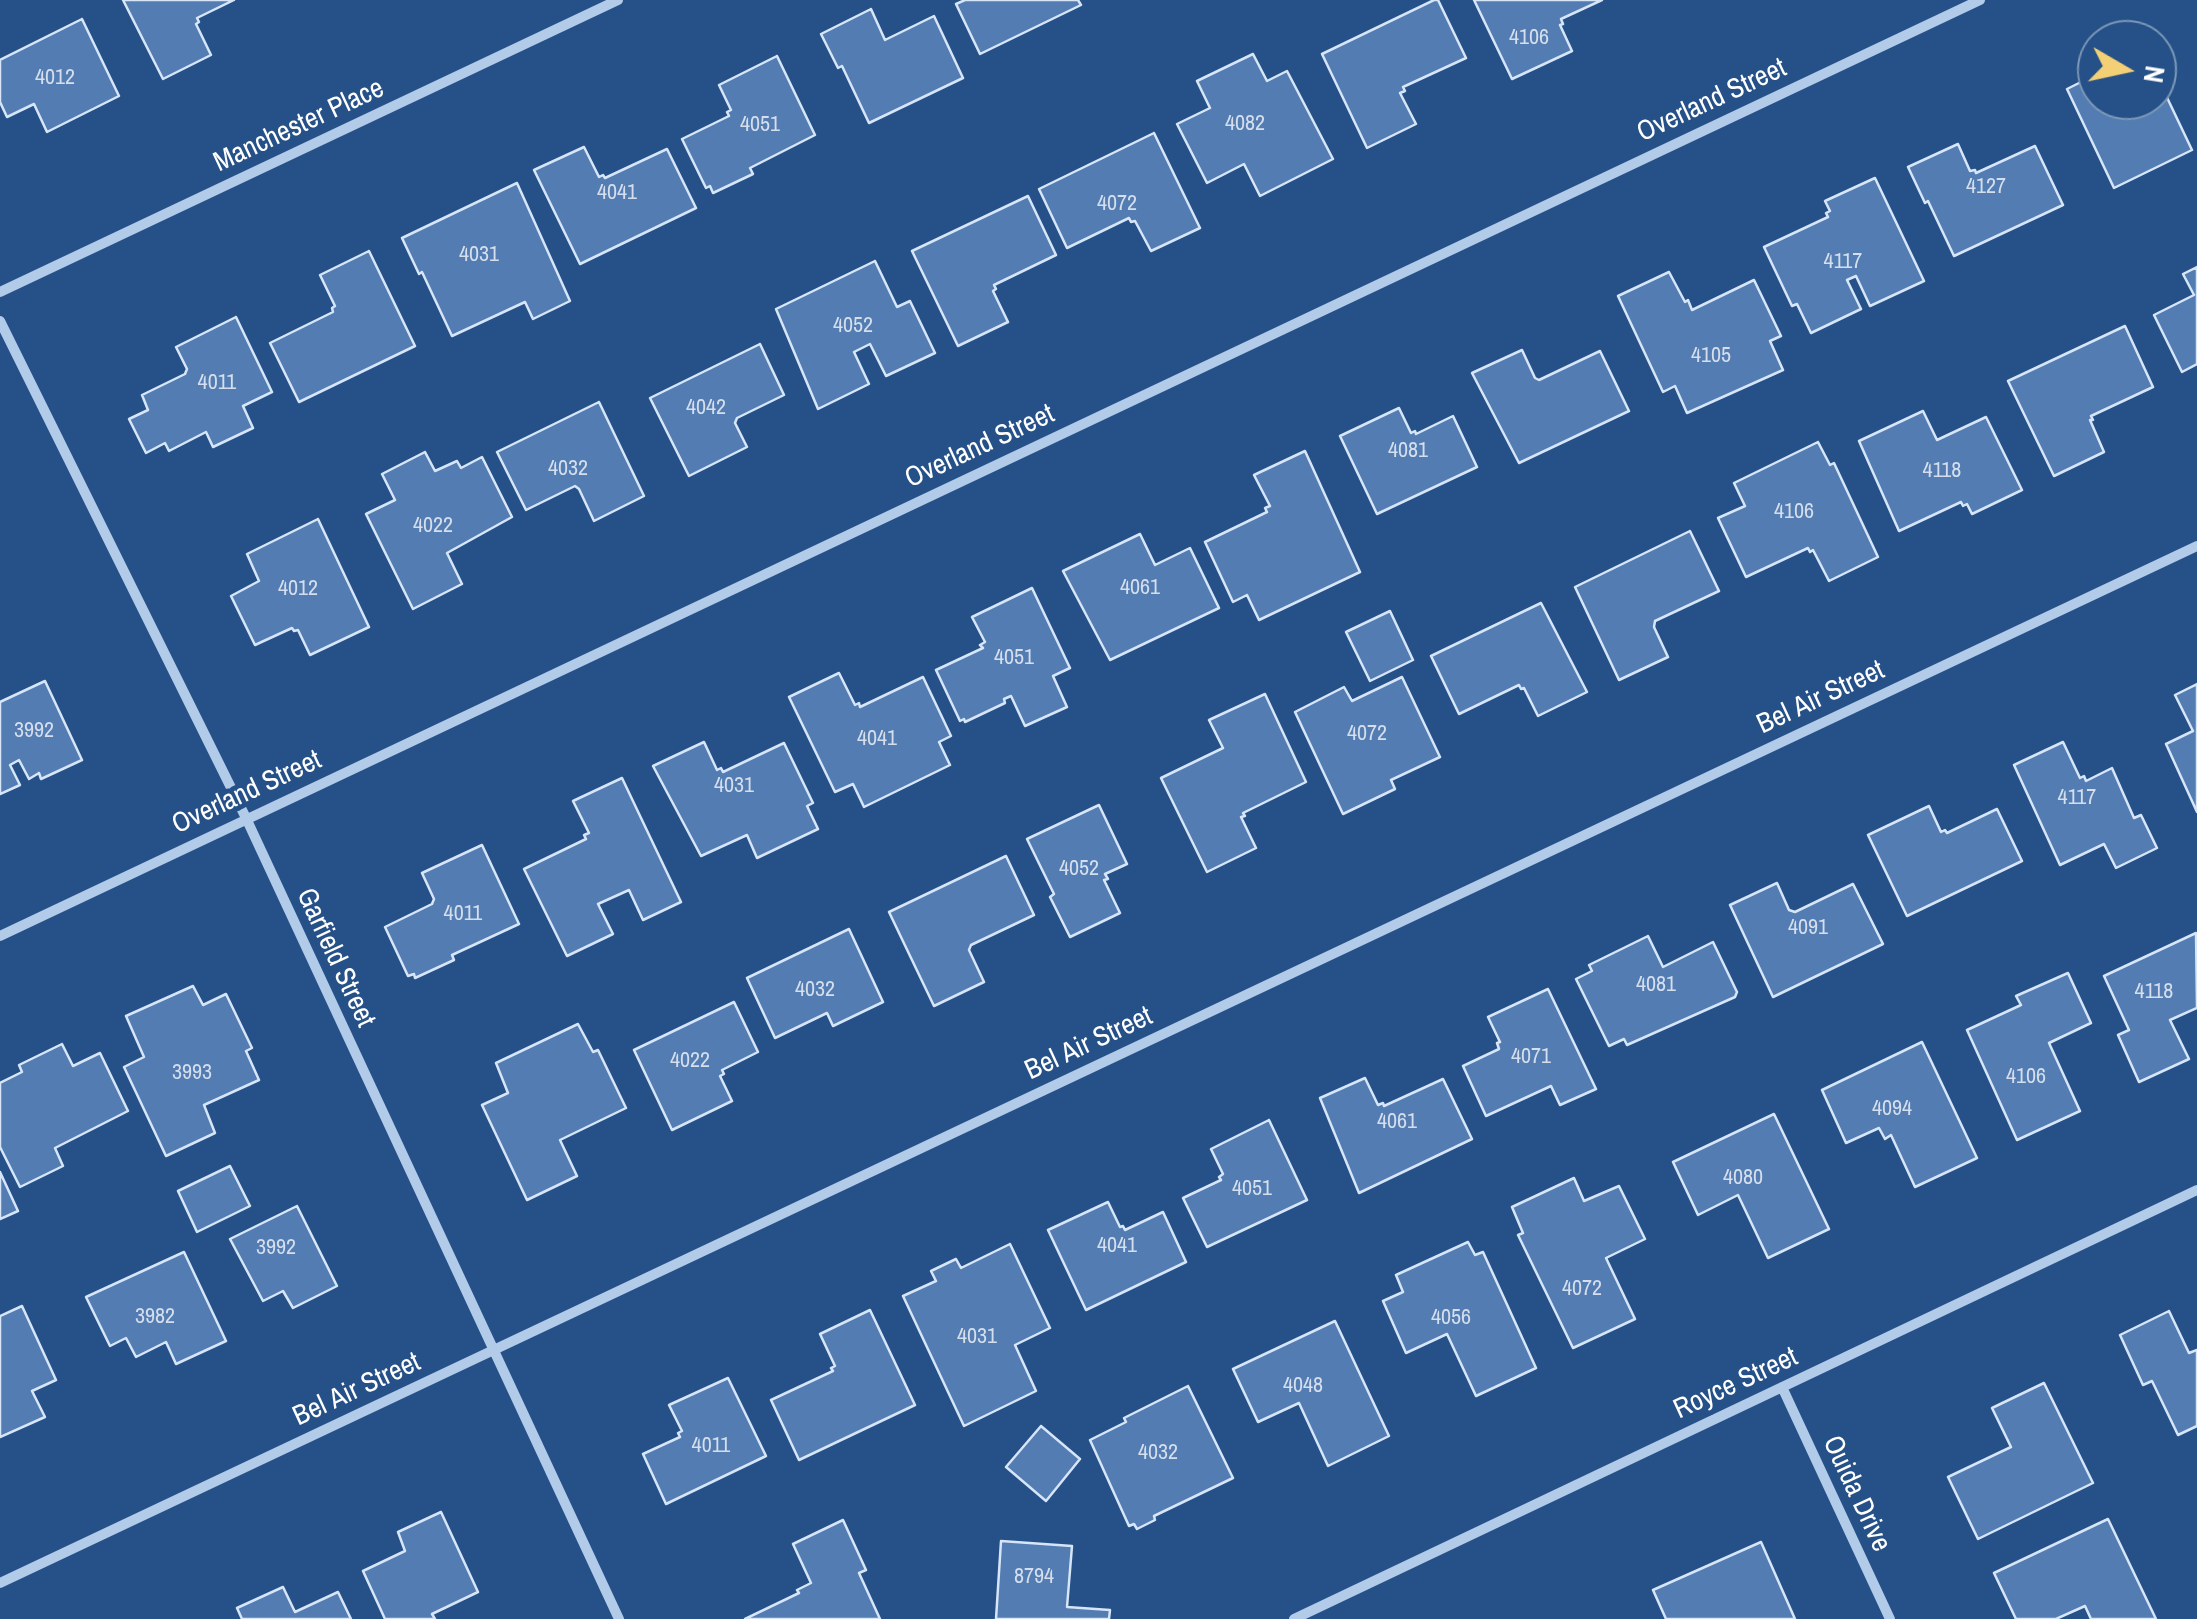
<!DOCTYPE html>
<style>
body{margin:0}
#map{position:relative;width:2197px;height:1619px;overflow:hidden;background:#255188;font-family:"Archivo Narrow",sans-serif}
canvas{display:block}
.north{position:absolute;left:2077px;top:20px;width:100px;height:100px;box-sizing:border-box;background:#255188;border:2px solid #7c97b8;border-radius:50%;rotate:99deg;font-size:28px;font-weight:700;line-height:40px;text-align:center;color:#fff}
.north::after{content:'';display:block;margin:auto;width:35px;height:45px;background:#f3cf76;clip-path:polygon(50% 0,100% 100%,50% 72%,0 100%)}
</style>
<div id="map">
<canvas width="2197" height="1619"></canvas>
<div class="north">N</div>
</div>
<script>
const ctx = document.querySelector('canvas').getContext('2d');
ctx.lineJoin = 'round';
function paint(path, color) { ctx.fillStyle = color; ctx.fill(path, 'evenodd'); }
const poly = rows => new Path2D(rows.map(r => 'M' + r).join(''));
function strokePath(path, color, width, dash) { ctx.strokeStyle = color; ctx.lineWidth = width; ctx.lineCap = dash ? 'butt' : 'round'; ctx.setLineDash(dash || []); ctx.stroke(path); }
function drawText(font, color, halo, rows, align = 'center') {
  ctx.font = font + ' "Archivo Narrow",sans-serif'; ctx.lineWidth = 10; ctx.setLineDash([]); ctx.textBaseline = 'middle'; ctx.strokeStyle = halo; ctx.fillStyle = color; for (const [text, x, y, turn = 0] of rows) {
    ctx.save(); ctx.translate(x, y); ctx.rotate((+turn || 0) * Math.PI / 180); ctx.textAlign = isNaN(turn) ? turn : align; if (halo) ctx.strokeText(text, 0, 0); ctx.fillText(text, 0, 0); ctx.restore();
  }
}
const building = poly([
 [123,0,234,0,197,18,199,22,196,24,211,55,163,79,123,0],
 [965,0,1078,0,1081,5,980,54,956,4,965,0],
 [1434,0,1438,0,1466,58,1403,87,1405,91,1400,93,1416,124,1367,148,1322,54,1434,0],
 [1474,0,1602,0,1561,19,1563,24,1560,25,1572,51,1512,79,1474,0],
 [871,9,885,40,934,16,963,78,869,123,842,66,838,68,821,34,871,9],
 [82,19,119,96,47,132,34,104,7,117,0,102,0,60,82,19],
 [1253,54,1267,81,1287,71,1333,159,1260,196,1244,164,1207,183,1177,124,1210,108,1197,81,1253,54],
 [777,56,815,135,750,168,753,174,713,193,710,186,706,188,682,139,729,116,727,112,731,110,719,85,777,56],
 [2097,74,2097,100,2157,100,2157,90,2162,87,2192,150,2114,188,2067,89,2097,74],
 [1154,133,1200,228,1151,251,1135,221,1131,222,1129,218,1067,248,1039,189,1154,133],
 [1958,144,1970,171,1975,170,1976,173,2035,146,2063,205,1954,256,1928,201,1925,203,1908,167,1958,144],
 [584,147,599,177,603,175,605,178,667,149,696,208,580,264,534,170,584,147],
 [1875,178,1924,281,1870,306,1856,276,1847,280,1861,309,1811,333,1797,304,1792,306,1764,247,1828,217,1826,213,1830,211,1825,201,1875,178],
 [517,183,570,301,533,319,525,302,452,336,422,272,419,274,402,238,517,183],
 [1028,196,1056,255,994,285,996,289,993,291,1008,322,958,346,912,251,1028,196],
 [369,251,415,346,299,402,270,343,333,312,332,308,335,306,320,275,369,251],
 [875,261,897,307,910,301,935,353,886,376,870,344,854,352,869,384,818,409,776,309,875,261],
 [2197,267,2197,364,2182,372,2154,315,2194,295,2183,274,2197,267],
 [1669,272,1685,302,1688,300,1692,310,1754,280,1781,336,1770,341,1783,370,1687,413,1675,386,1663,392,1618,296,1669,272],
 [236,317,272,392,243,406,253,428,213,447,206,432,169,451,165,443,146,453,129,419,148,410,142,395,185,374,187,369,176,347,236,317],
 [2125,326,2153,387,2091,416,2093,420,2090,420,2104,452,2054,476,2008,381,2125,326],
 [760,344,784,395,737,418,735,423,747,447,689,476,650,398,760,344],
 [1522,350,1535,378,1539,380,1600,351,1629,411,1519,463,1472,373,1522,350],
 [599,402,644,496,594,521,579,489,575,486,526,510,497,452,599,402],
 [1399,408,1411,433,1415,431,1416,434,1453,416,1477,467,1377,514,1340,436,1399,408],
 [1923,411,1937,440,1986,417,2022,490,1972,514,1967,504,1963,506,1961,502,1899,531,1859,441,1923,411],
 [1818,442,1830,465,1834,463,1878,557,1829,581,1813,550,1810,552,1808,548,1746,577,1718,518,1745,506,1734,483,1818,442],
 [1305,451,1360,572,1259,620,1247,595,1233,602,1205,542,1267,512,1265,508,1270,506,1254,475,1305,451],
 [425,452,435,471,457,461,461,468,482,457,512,517,447,553,462,584,413,609,366,514,395,500,382,474,425,452],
 [318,519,369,627,310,655,298,630,294,631,292,628,255,645,231,596,259,581,247,554,318,519],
 [1690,531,1719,591,1655,621,1654,627,1668,657,1619,680,1575,587,1690,531],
 [1140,534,1155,565,1190,548,1219,608,1110,660,1063,571,1140,534],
 [1032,588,1070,668,1053,676,1067,707,1025,726,1011,696,1004,699,1005,703,965,722,964,719,960,721,936,670,983,648,980,645,985,642,972,617,1032,588],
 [1541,603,1587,692,1538,716,1524,688,1521,689,1519,685,1459,714,1431,656,1541,603],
 [1390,611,1413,660,1370,681,1346,632,1390,611],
 [839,673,855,705,859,703,860,707,923,677,951,736,939,742,950,765,864,807,853,784,835,792,789,697,839,673],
 [1402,677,1440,757,1391,780,1395,789,1343,814,1295,712,1344,687,1352,701,1402,677],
 [45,681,82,760,41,779,39,773,29,779,19,760,10,765,20,785,0,794,0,702,45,681],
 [2197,684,2197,812,2166,744,2193,731,2175,695,2197,684],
 [1265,694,1306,782,1243,813,1245,816,1241,817,1256,848,1207,872,1161,778,1223,748,1209,720,1265,694],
 [704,742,717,770,721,768,723,772,784,743,813,803,807,806,818,829,757,858,747,835,701,856,653,766,704,742],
 [2063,742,2080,778,2084,776,2086,781,2112,768,2134,818,2141,815,2157,848,2116,868,2104,844,2060,865,2014,765,2063,742],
 [622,778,681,902,643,920,629,890,598,904,613,934,567,956,524,869,586,839,584,835,589,833,573,801,622,778],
 [1099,805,1127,864,1105,874,1108,879,1104,880,1120,913,1070,937,1050,897,1054,894,1027,839,1099,805],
 [1929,806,1941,832,1945,830,1947,833,1997,809,2022,861,1907,916,1868,835,1929,806],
 [482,845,519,924,452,955,454,960,415,978,414,974,408,976,385,927,432,904,434,899,422,873,482,845],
 [1006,856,1034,915,971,945,969,950,984,982,934,1006,889,912,1006,856],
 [1777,883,1789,910,1795,912,1853,884,1883,944,1773,997,1730,905,1777,883],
 [849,929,883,1002,833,1026,827,1013,775,1038,747,978,849,929],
 [2196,933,2197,1008,2170,1020,2189,1059,2139,1082,2118,1035,2129,1030,2104,976,2196,933],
 [1648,936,1663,967,1713,942,1737,992,1735,997,1627,1045,1624,1039,1609,1046,1576,979,1592,971,1589,965,1648,936],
 [2068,973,2091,1023,2049,1043,2080,1111,2017,1140,1967,1030,2021,1005,2016,996,2068,973],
 [193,986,203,1005,226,994,252,1048,246,1051,259,1080,204,1105,215,1133,166,1156,124,1067,144,1057,126,1016,193,986],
 [1548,989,1596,1089,1560,1105,1551,1086,1486,1116,1463,1066,1499,1049,1497,1043,1500,1042,1488,1017,1548,989],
 [734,1002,758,1052,722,1070,724,1074,720,1076,732,1101,672,1130,634,1050,734,1002],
 [578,1024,593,1052,598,1050,626,1108,560,1140,577,1176,527,1200,482,1105,508,1093,496,1063,578,1024],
 [1922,1042,1977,1158,1915,1187,1891,1135,1885,1139,1879,1128,1846,1143,1822,1090,1922,1042],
 [62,1044,73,1066,100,1053,128,1111,55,1148,63,1166,20,1187,0,1147,0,1083,22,1072,19,1065,62,1044],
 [1365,1078,1378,1105,1383,1103,1384,1106,1443,1079,1472,1139,1359,1193,1320,1098,1365,1078],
 [1774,1114,1829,1229,1768,1258,1738,1195,1698,1215,1673,1162,1774,1114],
 [1269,1120,1307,1200,1207,1247,1183,1198,1221,1180,1219,1177,1223,1174,1211,1149,1269,1120],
 [230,1166,250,1206,197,1232,178,1191,230,1166],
 [0,1172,18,1211,0,1219,0,1172],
 [1574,1178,1584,1201,1619,1186,1645,1239,1606,1258,1635,1319,1573,1348,1518,1235,1523,1233,1512,1207,1574,1178],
 [1108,1202,1120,1227,1123,1226,1125,1230,1163,1212,1186,1262,1086,1310,1048,1230,1108,1202],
 [297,1206,337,1286,293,1308,283,1291,263,1301,230,1239,297,1206],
 [1468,1242,1475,1255,1483,1252,1536,1368,1476,1396,1447,1334,1406,1353,1383,1301,1403,1292,1396,1275,1468,1242],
 [1010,1244,1050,1328,1015,1345,1036,1391,964,1426,903,1296,936,1281,931,1271,956,1259,961,1268,1010,1244],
 [184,1252,226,1341,176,1364,166,1342,136,1357,126,1338,110,1346,86,1297,184,1252],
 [22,1306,56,1380,32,1391,45,1417,0,1437,0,1316,22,1306],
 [870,1310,915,1405,799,1460,771,1400,833,1371,831,1368,835,1366,820,1334,870,1310],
 [2169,1311,2189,1353,2197,1350,2197,1426,2178,1435,2152,1381,2143,1385,2120,1335,2169,1311],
 [1335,1321,1389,1436,1328,1466,1299,1403,1258,1422,1233,1369,1335,1321],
 [728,1378,766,1456,666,1504,643,1454,680,1437,678,1433,682,1431,669,1405,728,1378],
 [2044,1383,2093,1483,1978,1539,1948,1477,2011,1447,1992,1408,2044,1383],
 [1188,1386,1233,1478,1154,1516,1155,1520,1137,1529,1134,1524,1129,1526,1090,1440,1126,1422,1124,1418,1188,1386],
 [1041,1426,1080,1459,1046,1501,1006,1467,1041,1426],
 [441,1512,478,1592,432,1614,435,1619,385,1619,363,1571,405,1551,398,1532,441,1512],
 [2108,1519,2156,1619,2091,1619,2085,1606,2056,1619,2016,1619,1994,1573,2108,1519],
 [843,1520,866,1570,859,1573,880,1619,745,1619,799,1593,797,1590,811,1583,793,1544,843,1520],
 [1001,1541,1072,1546,1067,1607,1110,1610,1109,1619,996,1619,1001,1541],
 [1761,1542,1795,1619,1666,1619,1653,1590,1761,1542],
 [283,1587,295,1612,338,1592,351,1619,242,1619,237,1608,283,1587]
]);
paint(building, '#527cb2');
strokePath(building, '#d6e5f7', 2.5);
strokePath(poly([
 [0,292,618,0],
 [0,321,246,818,619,1619],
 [0,936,1980,0],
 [1782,1387,1890,1619],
 [0,1583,2197,546],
 [1294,1619,2197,1190]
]), '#b1cbe9', 10);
drawText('22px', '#d4deec', null, [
 ["4106",1529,38],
 ["4012",55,78],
 ["4082",1245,124],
 ["4051",760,125],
 ["4127",1986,187],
 ["4041",617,193],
 ["4072",1117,204],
 ["4031",479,255],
 ["4117",1843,262],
 ["4052",853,326],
 ["4105",1711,356],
 ["4011",217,383],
 ["4042",706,408],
 ["4081",1408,451],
 ["4032",568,469],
 ["4118",1942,471],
 ["4106",1794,512],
 ["4022",433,526],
 ["4061",1140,588],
 ["4012",298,589],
 ["4051",1014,658],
 ["3992",34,731],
 ["4072",1367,734],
 ["4041",877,739],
 ["4031",734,786],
 ["4117",2077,798],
 ["4052",1079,869],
 ["4011",463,914],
 ["4091",1808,928],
 ["4081",1656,985],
 ["4032",815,990],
 ["4118",2154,992],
 ["4071",1531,1057],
 ["4022",690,1061],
 ["3993",192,1073],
 ["4106",2026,1077],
 ["4094",1892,1109],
 ["4061",1397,1122],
 ["4080",1743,1178],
 ["4051",1252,1189],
 ["4041",1117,1246],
 ["3992",276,1248],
 ["4072",1582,1289],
 ["3982",155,1317],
 ["4056",1451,1318],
 ["4031",977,1337],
 ["4048",1303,1386],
 ["4011",711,1446],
 ["4032",1158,1453],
 ["8794",1034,1577]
]);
drawText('28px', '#fff', '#255188', [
 ["Overland Street",1712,101,-25],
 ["Manchester Place",299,126,-25],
 ["Overland Street",980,447,-25],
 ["Bel Air Street",1821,698,-25],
 ["Overland Street",247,793,-25],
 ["Garfield Street",335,958,65],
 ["Bel Air Street",1089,1044,-25],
 ["Royce Street",1736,1384,-25],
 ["Bel Air Street",357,1390,-25],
 ["Ouida Drive",1856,1494,65]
]);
</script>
